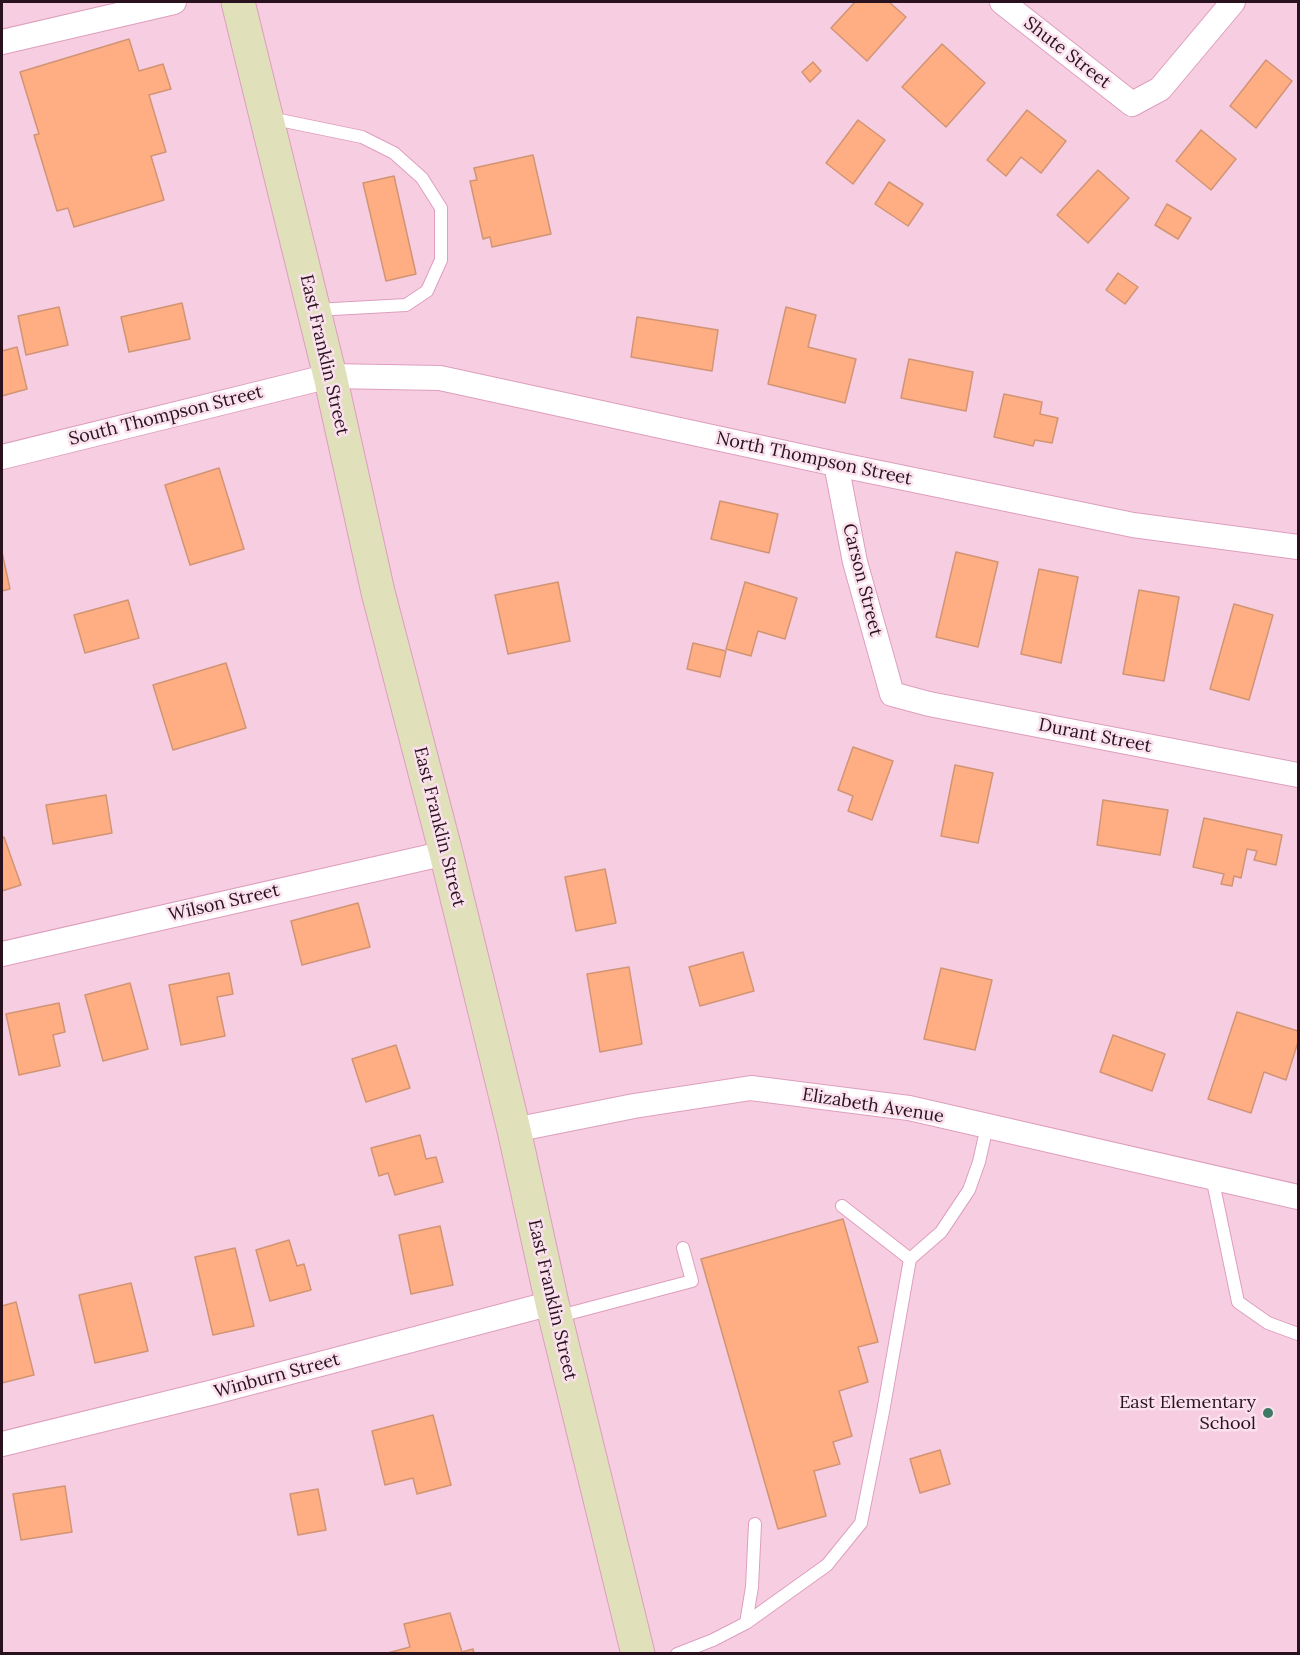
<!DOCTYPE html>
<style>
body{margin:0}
#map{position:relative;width:1300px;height:1655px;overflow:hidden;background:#f7cee1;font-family:Lora,serif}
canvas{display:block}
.frame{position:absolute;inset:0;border:3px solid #29121e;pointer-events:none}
</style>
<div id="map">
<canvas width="1300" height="1655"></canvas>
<div class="frame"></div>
</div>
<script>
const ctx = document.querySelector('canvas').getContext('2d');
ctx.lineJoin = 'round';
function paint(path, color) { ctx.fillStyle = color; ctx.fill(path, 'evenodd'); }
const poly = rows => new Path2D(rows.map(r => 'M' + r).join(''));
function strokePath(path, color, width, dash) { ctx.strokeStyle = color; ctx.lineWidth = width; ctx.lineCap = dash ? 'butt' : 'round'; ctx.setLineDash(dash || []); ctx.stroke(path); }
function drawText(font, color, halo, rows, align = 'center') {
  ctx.font = font + ' Lora,serif'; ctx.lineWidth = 5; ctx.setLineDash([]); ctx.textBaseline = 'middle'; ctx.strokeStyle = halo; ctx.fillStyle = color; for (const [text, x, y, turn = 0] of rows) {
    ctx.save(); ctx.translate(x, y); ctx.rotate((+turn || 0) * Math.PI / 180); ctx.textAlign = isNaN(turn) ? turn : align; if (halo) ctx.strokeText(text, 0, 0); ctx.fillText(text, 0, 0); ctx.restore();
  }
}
const building = poly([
 [855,2,889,2,906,17,867,61,831,28,855,2],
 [129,39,139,71,163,64,171,89,149,95,166,152,151,156,164,200,74,227,68,208,57,211,34,135,39,134,20,72,129,39],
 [942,44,985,83,946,127,902,87,942,44],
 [1266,60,1292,81,1256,128,1230,106,1266,60],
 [813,62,821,71,810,82,802,72,813,62],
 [1027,110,1066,141,1041,173,1021,157,1006,176,987,160,1027,110],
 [858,120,885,140,853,184,826,163,858,120],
 [1201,130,1236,159,1211,190,1176,161,1201,130],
 [533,155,551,234,492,247,490,237,483,239,470,181,477,180,474,168,533,155],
 [1098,170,1129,198,1088,243,1057,215,1098,170],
 [394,176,416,274,386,281,363,183,394,176],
 [889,182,923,204,908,226,875,204,889,182],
 [1167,204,1191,218,1178,239,1155,225,1167,204],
 [1118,273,1138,287,1125,304,1106,290,1118,273],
 [182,303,190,339,129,352,121,317,182,303],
 [59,307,68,345,26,355,18,316,59,307],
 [786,307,816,315,808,347,856,359,845,403,768,384,786,307],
 [637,317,718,330,712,371,631,357,637,317],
 [17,347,27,389,2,396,2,351,17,347],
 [909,359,973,372,966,411,901,398,909,359],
 [1004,394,1042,402,1040,414,1058,418,1052,443,1035,440,1033,446,994,437,1004,394],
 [219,468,244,549,190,565,165,485,219,468],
 [720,501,778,514,769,553,711,539,720,501],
 [2,552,10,589,2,591,2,552],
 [956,552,998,562,978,647,936,637,956,552],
 [1039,569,1078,577,1061,663,1021,654,1039,569],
 [558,582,570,641,508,654,495,595,558,582],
 [745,582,797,598,785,639,758,631,751,656,726,649,745,582],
 [1139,590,1179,597,1164,681,1123,674,1139,590],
 [128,600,139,638,85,653,74,615,128,600],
 [1234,604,1273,615,1249,700,1210,689,1234,604],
 [693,643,726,651,720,677,687,669,693,643],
 [226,663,246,728,173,750,153,685,226,663],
 [853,747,893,761,872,820,848,811,853,796,838,790,853,747],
 [955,765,993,773,978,843,941,836,955,765],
 [106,795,112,833,53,844,46,805,106,795],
 [1103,800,1168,810,1160,855,1097,845,1103,800],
 [1204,818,1282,835,1276,865,1254,860,1257,851,1247,849,1241,878,1234,876,1232,886,1221,884,1224,874,1193,867,1204,818],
 [4,837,21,885,2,891,2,838,4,837],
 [605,869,616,923,576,931,565,877,605,869],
 [358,903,370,947,302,965,291,921,358,903],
 [743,952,754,991,700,1006,689,967,743,952],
 [629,967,642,1044,600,1052,587,974,629,967],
 [941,968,992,980,975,1050,924,1039,941,968],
 [229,973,233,994,217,997,225,1036,181,1045,169,985,229,973],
 [130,983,148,1049,103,1061,85,995,130,983],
 [59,1003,65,1032,53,1035,60,1066,19,1075,6,1014,59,1003],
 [1237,1012,1298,1031,1298,1042,1286,1080,1264,1072,1251,1113,1208,1099,1237,1012],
 [1113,1035,1165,1054,1152,1091,1100,1072,1113,1035],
 [396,1045,410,1088,366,1102,352,1059,396,1045],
 [420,1135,426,1159,436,1157,443,1182,395,1195,388,1173,379,1176,371,1148,420,1135],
 [843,1219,878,1342,858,1347,868,1382,839,1391,852,1436,833,1442,840,1464,814,1471,826,1516,778,1529,701,1259,843,1219],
 [440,1226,453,1285,411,1294,399,1235,440,1226],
 [289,1240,297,1266,304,1264,311,1290,270,1301,256,1250,289,1240],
 [235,1248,254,1326,213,1335,195,1257,235,1248],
 [131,1283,148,1351,95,1363,79,1295,131,1283],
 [16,1302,34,1375,2,1383,2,1306,16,1302],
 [433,1415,451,1485,417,1494,413,1478,385,1485,372,1431,433,1415],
 [940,1450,950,1484,920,1493,910,1459,940,1450],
 [65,1486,72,1532,21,1540,13,1494,65,1486],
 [318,1489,326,1530,298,1535,290,1494,318,1489],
 [450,1613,462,1652,473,1649,474,1654,384,1654,410,1647,404,1624,450,1613]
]);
paint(building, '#ffad82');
strokePath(building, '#d19475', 1.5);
const service = poly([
 [270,118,362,137,394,153,422,178,441,208,441,260,427,291,406,305,315,310],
 [1212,1177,1238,1302,1268,1323,1298,1334],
 [910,1259,941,1232,969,1190,979,1162,987,1126],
 [556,1317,692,1281,683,1248],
 [746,1623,827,1565,861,1523,883,1412,910,1259,842,1206],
 [677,1654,713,1640,746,1623,752,1587,755,1524]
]);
const minor = poly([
 [1002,2,1132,104,1160,89,1233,2],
 [2,42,174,2],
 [2,457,330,376,440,378,836,464,1133,525,1298,547],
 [836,464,855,562,892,694,929,704,1298,775],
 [2,954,446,853],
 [514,1130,634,1106,751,1088,909,1108,1298,1197],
 [2,1444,214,1392,552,1303]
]);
const secondary = poly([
 [238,2,330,376,378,592,446,853,514,1130,552,1303,638,1654]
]);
strokePath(service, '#de9ebe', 14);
strokePath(minor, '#de9ebe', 26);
strokePath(secondary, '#de9ebe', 35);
strokePath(service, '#fff', 12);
strokePath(minor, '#fff', 24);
strokePath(secondary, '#e0e0bb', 33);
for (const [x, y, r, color] of [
 [1268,1413,6,"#3d7964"]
]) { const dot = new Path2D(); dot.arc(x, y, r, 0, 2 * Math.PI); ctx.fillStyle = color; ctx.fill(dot); strokePath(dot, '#fbe0ed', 2); }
drawText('18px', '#29121e', '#fbe0ed', [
 ["Shute Street",1067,53,38],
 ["East Franklin Street",324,355,77],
 ["South Thompson Street",166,416,-14],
 ["North Thompson Street",814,459,12],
 ["Carson Street",862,580,76],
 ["Durant Street",1095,736,11],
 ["East Franklin Street",439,827,76],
 ["Wilson Street",224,903,-13],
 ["Elizabeth Avenue",873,1106,9],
 ["East Franklin Street",552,1300,77],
 ["Winburn Street",277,1376,-15]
]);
drawText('18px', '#29121e', '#fbe0ed', [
 ["East Elementary",1256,1403],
 ["School",1256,1424]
], 'right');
</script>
